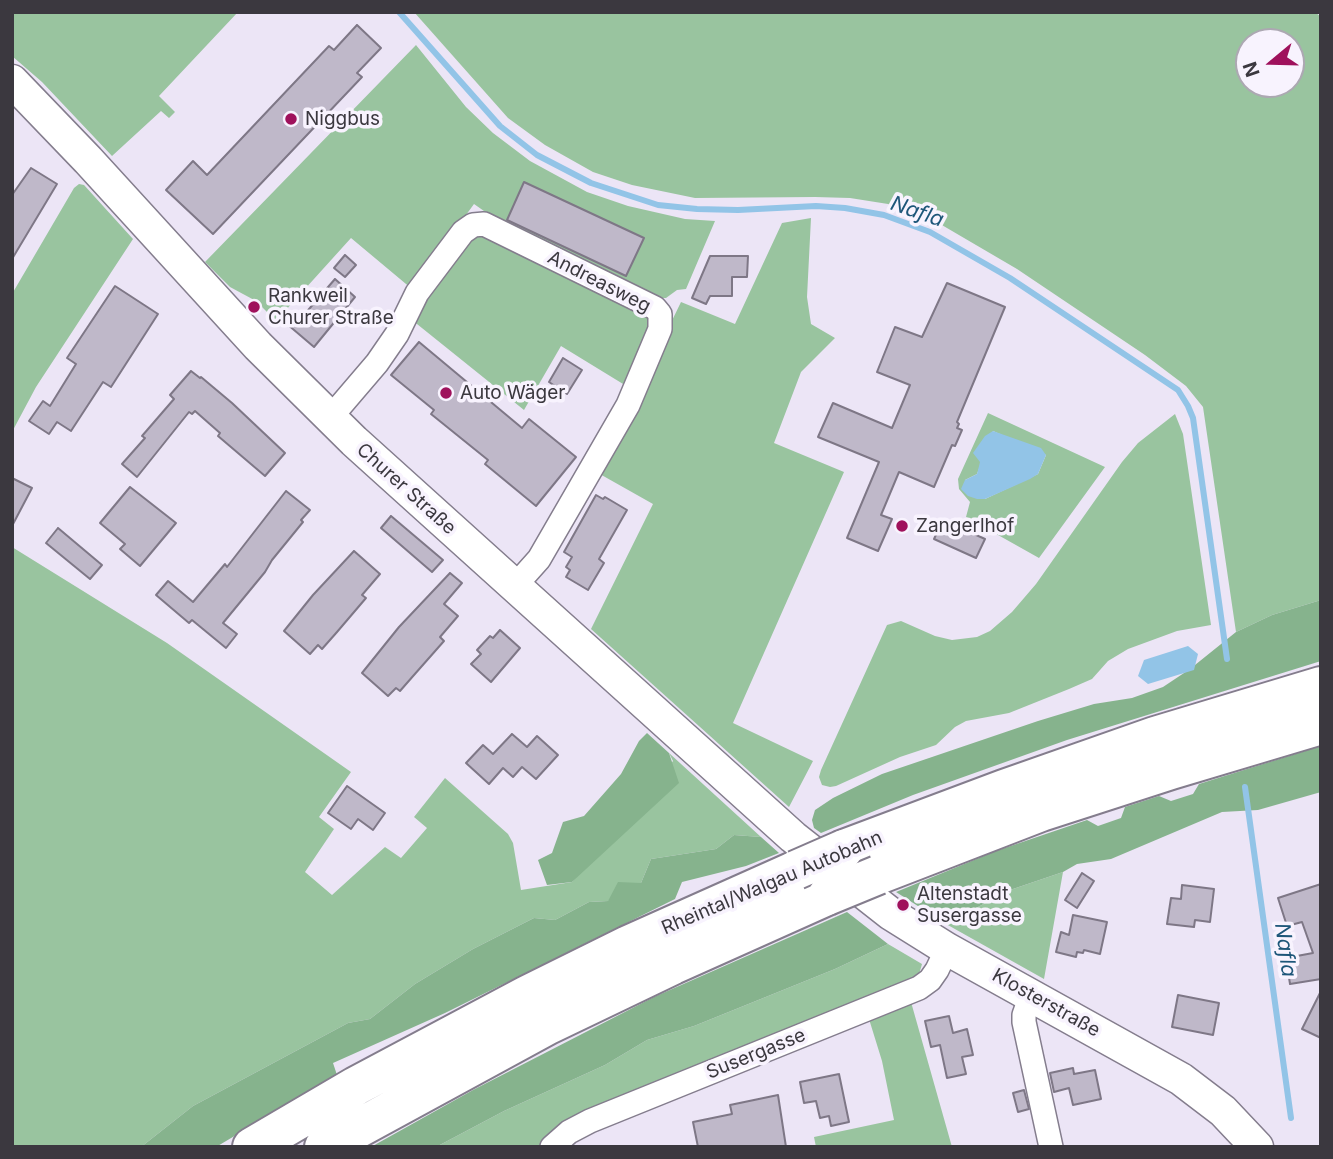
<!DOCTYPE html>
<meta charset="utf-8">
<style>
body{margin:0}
#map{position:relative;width:1333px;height:1159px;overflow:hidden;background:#ece5f6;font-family:Inter,sans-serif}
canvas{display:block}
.frame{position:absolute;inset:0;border:14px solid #3b383f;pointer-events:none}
.north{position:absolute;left:1235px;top:28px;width:70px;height:70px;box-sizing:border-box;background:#f8f3fe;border:2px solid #aca8b2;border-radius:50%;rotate:251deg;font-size:19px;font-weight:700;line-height:28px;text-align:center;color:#3b383f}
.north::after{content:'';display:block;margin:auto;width:24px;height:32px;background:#9f115c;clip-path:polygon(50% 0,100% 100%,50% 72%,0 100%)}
</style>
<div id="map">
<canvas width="1333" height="1159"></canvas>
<div class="frame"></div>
<div class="north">N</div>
</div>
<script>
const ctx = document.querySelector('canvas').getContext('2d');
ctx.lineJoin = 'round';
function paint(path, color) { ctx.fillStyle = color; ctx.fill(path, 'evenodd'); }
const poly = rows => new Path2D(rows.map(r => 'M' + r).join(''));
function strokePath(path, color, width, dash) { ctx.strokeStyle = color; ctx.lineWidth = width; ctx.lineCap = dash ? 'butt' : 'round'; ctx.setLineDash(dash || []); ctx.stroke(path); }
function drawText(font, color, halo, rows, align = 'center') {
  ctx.font = font + ' Inter,sans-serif'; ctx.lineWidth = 7; ctx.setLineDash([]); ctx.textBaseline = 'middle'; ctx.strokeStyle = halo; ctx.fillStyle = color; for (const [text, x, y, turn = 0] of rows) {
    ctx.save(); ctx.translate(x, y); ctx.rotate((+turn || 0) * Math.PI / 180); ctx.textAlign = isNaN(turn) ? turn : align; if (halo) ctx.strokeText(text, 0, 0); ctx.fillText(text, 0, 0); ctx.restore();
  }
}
paint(poly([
 [12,12,238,12,159,96,175,112,169,118,161,111,112,156,42,82,12,56],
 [414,12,1315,12,1321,17,1321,600,1272,615,1236,632,1203,407,1186,386,1145,355,1017,269,935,221,888,204,850,198,815,197,695,198,632,185,593,172,545,145,508,118],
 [1249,42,1291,42,1291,84,1249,84],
 [416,45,466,107,493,133,530,161,587,192,628,206,685,219,715,221,686,289,677,290,666,298,656,298,514,232,474,204,412,289,351,238,276,321,256,301,230,287,205,262],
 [79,184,84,185,133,239,36,387,12,432,12,294,74,188],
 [811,218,807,297,811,324,835,338,801,372,774,443,844,472,733,723,813,761,789,807,591,629,653,504,598,473,681,302,735,324,782,223],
 [485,236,648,315,652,327,628,387,561,346,524,410,412,320,460,247,475,237],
 [988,413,1105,467,1039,558,966,517,970,502,959,489,958,479],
 [993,431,1046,455,1038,474,985,499,965,480,977,474],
 [1175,414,1183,434,1211,625,1177,631,1128,649,1108,661,1092,679,1069,689,1009,713,966,721,955,727,936,745,900,757,836,786,830,787,822,785,819,777,821,770,887,625,901,621,935,636,952,640,977,637,990,631,1012,612,1036,584,1122,462,1138,443],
 [12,547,167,643,351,772,319,817,334,829,305,872,332,895,385,847,401,858,427,828,414,817,445,778,508,834,513,843,521,890,572,882,673,761,669,753,761,837,734,835,716,849,651,859,641,883,608,901,589,902,555,920,534,918,473,949,415,984,370,1019,348,1023,193,1106,141,1147,12,1147],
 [1063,872,1044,979,946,924,1010,890],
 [888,944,922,964,918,978,551,1136,540,1147,436,1147,504,1111,605,1065,647,1040,694,1026,835,969],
 [911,1002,952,1147,816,1147,814,1137,894,1120,882,1061,869,1019]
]), '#99c49f');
paint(poly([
 [1321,600,1321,661,1067,740,913,795,821,833,814,828,812,820,815,810,833,798,882,774,1038,721,1094,704,1132,698,1163,687,1190,669,1236,632,1272,615],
 [647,733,669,753,679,783,572,882,547,885,538,860,552,853,563,822,584,816,621,774,639,741],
 [1321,746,1321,792,1258,810,1222,812,1111,859,1077,864,1063,872,1010,890,946,924,896,892,996,851,1087,820,1098,826,1121,818,1125,807,1159,796,1171,801,1193,794,1199,784],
 [734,835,761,837,779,853,746,866,682,882,675,899,445,1013,333,1063,337,1075,216,1147,141,1147,193,1106,348,1023,370,1019,415,984,473,949,534,918,555,920,589,902,608,901,618,882,641,883,651,859,716,849],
 [847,912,888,944,835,969,694,1026,647,1040,605,1065,504,1111,436,1147,371,1147,473,1090,654,997]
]), '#86b38d');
paint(poly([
 [993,431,1041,448,1046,455,1038,474,1030,479,985,499,977,499,968,496,961,489,965,480,977,474,980,462,973,453,985,436],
 [1188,646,1198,654,1194,670,1148,684,1138,676,1144,660]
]), '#92c4e7');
strokePath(poly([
 [399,12,500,126,537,155,591,183,658,205,697,209,738,210,816,206,845,208,884,215,930,232,1010,278,1178,390,1188,406,1193,418,1227,659],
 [1245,787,1291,1118]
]), '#92c4e7', 6);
const building = poly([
 [357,25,381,48,357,73,362,77,213,234,166,190,193,161,207,175,329,46,334,50,357,25],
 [31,168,57,184,12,259,12,195,31,168],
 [524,182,644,238,626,276,507,220,524,182],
 [345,255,356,265,345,277,334,268,345,255],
 [710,256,748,256,747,277,732,277,732,296,710,296,706,304,692,298,710,256],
 [335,279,355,297,314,347,287,324,298,312,303,316,335,279],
 [947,283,1005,307,957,422,959,424,957,428,962,430,955,446,952,445,934,487,899,472,881,515,892,519,878,551,847,538,879,462,818,437,833,403,892,428,910,385,877,372,895,327,922,337,947,283],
 [115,286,158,314,111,387,103,382,71,431,57,422,49,434,29,421,43,401,50,406,76,364,67,358,115,286],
 [419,342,522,428,529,419,576,457,536,506,485,464,488,460,431,414,434,410,391,375,419,342],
 [563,358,582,370,567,394,549,382,563,358],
 [191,371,200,378,201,377,232,403,285,453,265,476,218,436,220,433,195,411,192,414,189,412,137,477,122,464,145,438,142,436,174,399,170,395,191,371],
 [12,478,32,488,12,526,12,478],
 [130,487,176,523,140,566,120,549,125,544,100,523,130,487],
 [286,491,310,510,301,520,303,522,272,560,265,572,223,623,237,634,226,648,192,620,189,623,156,595,168,581,193,602,225,564,227,567,286,491],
 [596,495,603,499,605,497,627,510,599,559,604,563,588,590,566,577,570,570,566,567,572,557,564,552,596,495],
 [391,516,443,560,432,572,381,528,391,516],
 [943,520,985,539,976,558,934,539,943,520],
 [58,528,102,565,90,579,46,543,58,528],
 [354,551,380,574,362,595,366,598,337,632,322,649,318,645,310,654,284,631,313,595,354,551],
 [450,573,462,583,444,604,458,616,440,637,444,641,414,675,400,691,396,688,388,696,362,673,399,627,450,573],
 [500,630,520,648,491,682,471,664,481,654,477,650,490,636,493,638,500,630],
 [512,734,527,747,537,736,558,755,536,779,522,767,513,777,503,768,489,784,466,763,483,745,493,754,512,734],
 [347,786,385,813,373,830,358,819,351,829,328,813,347,786],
 [1082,873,1094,881,1077,908,1065,900,1082,873],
 [1321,884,1321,979,1290,984,1286,958,1313,953,1302,922,1287,926,1278,898,1321,884],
 [1182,885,1214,889,1210,922,1195,920,1194,927,1167,924,1171,898,1181,899,1182,885],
 [1073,915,1107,922,1100,954,1084,950,1083,953,1077,952,1076,957,1056,952,1061,932,1069,935,1073,915],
 [1321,991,1321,1038,1302,1029,1321,991],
 [1178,995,1219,1003,1213,1035,1172,1027,1178,995],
 [949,1016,953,1033,967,1029,973,1055,962,1057,966,1074,947,1078,940,1045,931,1047,925,1021,949,1016],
 [1073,1068,1074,1074,1095,1070,1101,1099,1073,1105,1069,1088,1054,1092,1050,1073,1073,1068],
 [839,1074,849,1122,831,1126,829,1116,820,1118,816,1101,804,1103,800,1082,839,1074],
 [1024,1090,1029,1109,1018,1112,1013,1093,1024,1090],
 [778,1095,786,1147,698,1147,693,1122,732,1114,730,1105,778,1095]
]);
paint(building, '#bfb8c9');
strokePath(building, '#7e7786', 2);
const street = poly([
 [330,418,377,363,397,334,417,293,463,232,473,225,484,224,655,308,660,314,660,329,628,405,539,559,514,587],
 [1031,995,1024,1015,1024,1022,1051,1147],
 [552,1147,569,1132,590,1121,919,988,930,980,937,970,947,949]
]);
const secondary = poly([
 [12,81,88,160,258,346,354,441,793,837,891,914,947,949,1181,1079,1223,1111,1257,1147]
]);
const highway = poly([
 [844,849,1004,789,1155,736,1321,686],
 [878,875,1041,812,1171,770,1321,725],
 [252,1147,356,1086,527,995,628,945,796,870],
 [324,1147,548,1025,673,965,827,896]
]);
strokePath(street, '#847d8d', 26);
strokePath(secondary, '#847d8d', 35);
strokePath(highway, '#847d8d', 42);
strokePath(street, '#fff', 23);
strokePath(secondary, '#fff', 32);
strokePath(highway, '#fff', 38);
const highwayBridge = poly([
 [796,870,844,849],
 [827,896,878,875]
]);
strokePath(highwayBridge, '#847d8d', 42, []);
strokePath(highwayBridge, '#fff', 38);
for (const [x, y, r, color] of [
 [291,119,7,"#9f115c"],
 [254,307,7,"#9f115c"],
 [446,393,7,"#9f115c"],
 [902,526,7,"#9f115c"],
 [903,905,7,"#9f115c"]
]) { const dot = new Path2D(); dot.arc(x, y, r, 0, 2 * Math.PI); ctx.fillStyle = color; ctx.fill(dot); strokePath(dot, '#f8f3fe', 2.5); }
drawText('19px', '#3b383f', '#f8f3fe', [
 ["Niggbus",305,119],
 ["Rankweil",268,296],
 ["Churer Straße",268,318],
 ["Auto Wäger",460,393],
 ["Zangerlhof",916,526],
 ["Altenstadt",917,894],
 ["Susergasse",917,916]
], 'left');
drawText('19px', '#3b383f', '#f8f3fe', [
 ["Andreasweg",599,282,27],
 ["Churer Straße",406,489,42],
 ["Rheintal/Walgau Autobahn",772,883,-23],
 ["Klosterstraße",1046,1003,29],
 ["Susergasse",756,1054,-22]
]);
drawText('italic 21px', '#1d5679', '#f8f3fe', [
 ["Nafla",917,212,19],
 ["Nafla",1285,950,82]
]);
</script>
